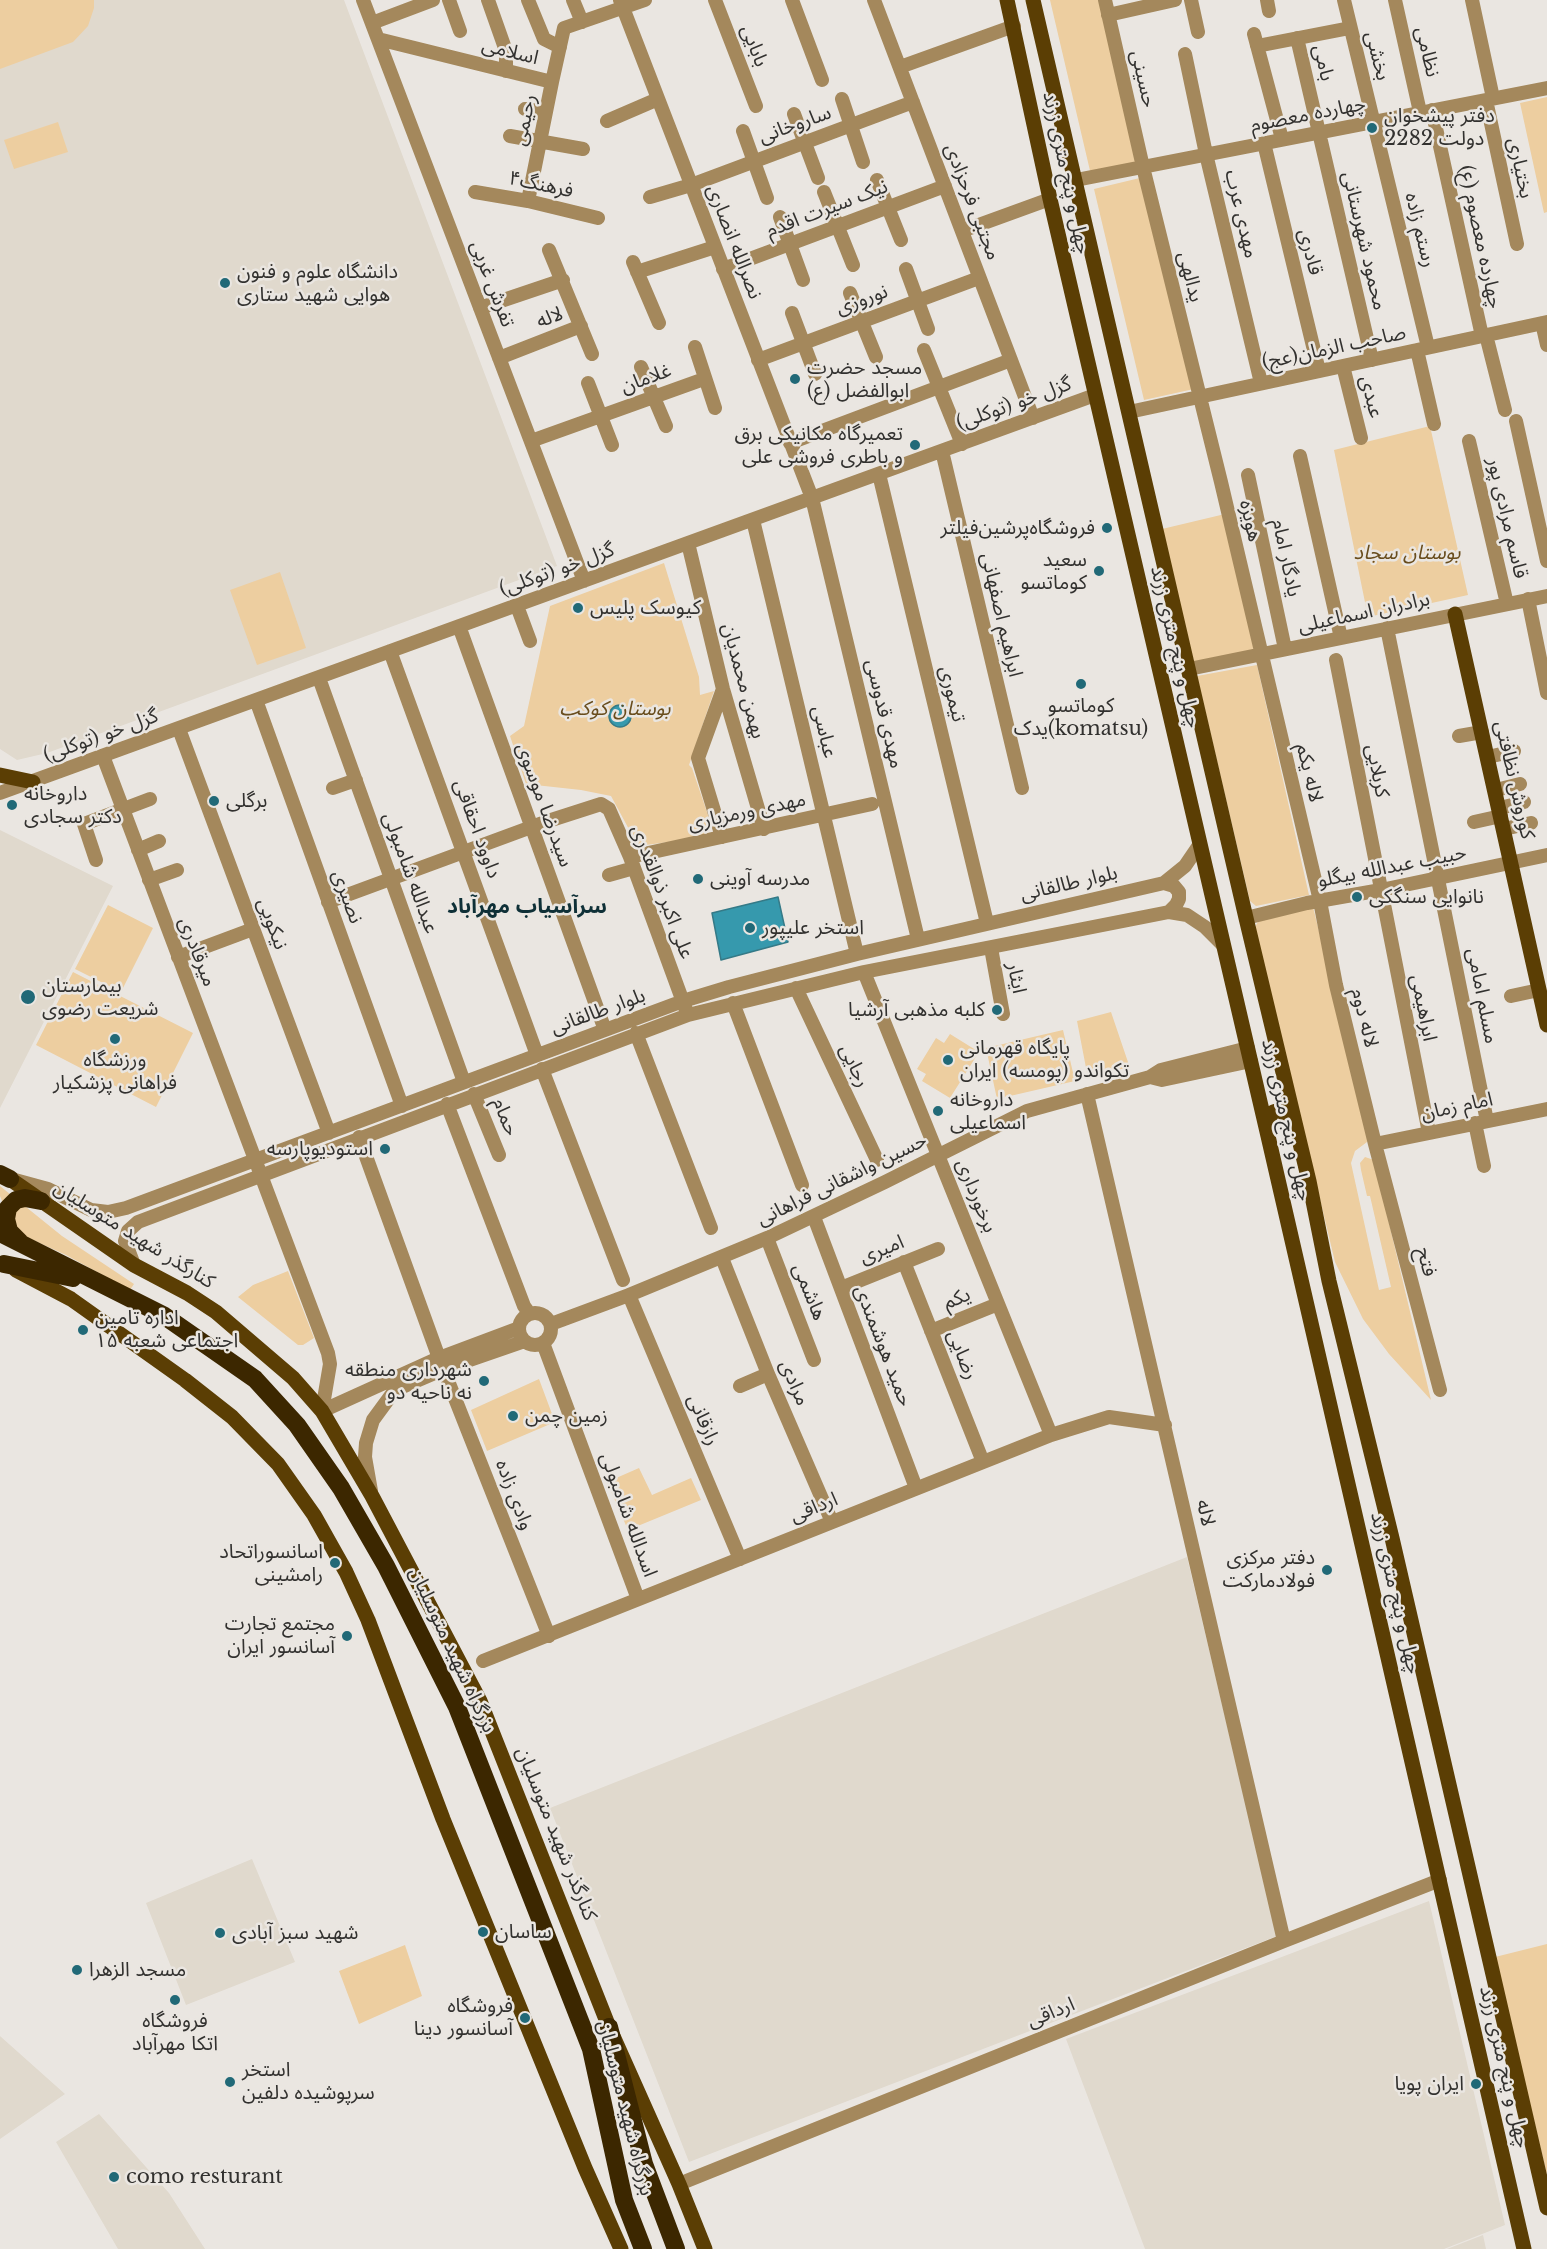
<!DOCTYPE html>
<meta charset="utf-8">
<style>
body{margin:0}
canvas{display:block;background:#eae6e1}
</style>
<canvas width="1547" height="2249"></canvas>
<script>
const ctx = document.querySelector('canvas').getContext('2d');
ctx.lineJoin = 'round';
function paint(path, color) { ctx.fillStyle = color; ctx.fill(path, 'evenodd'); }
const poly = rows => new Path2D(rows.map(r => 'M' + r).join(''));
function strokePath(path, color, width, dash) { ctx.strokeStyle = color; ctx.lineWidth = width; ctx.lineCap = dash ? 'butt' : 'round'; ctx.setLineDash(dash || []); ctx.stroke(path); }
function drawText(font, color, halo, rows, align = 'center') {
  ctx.font = font + ' "Libre Baskerville","Noto Sans Arabic",serif'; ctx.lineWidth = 5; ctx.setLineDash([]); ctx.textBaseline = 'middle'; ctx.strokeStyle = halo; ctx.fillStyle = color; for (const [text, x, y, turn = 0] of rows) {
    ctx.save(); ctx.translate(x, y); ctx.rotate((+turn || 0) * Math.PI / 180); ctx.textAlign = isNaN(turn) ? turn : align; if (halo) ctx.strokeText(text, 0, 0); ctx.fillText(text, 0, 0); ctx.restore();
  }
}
paint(poly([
 [0,0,344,0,557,566,47,753,17,760,0,749],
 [0,830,113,886,0,1108],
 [1187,1557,1277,1936,689,2162,550,1808],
 [252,1859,295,1962,186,2005,146,1903],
 [1429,1901,1505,2225,1444,2249,1145,2249,1066,2039],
 [0,2036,65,2094,0,2139],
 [99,2114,169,2193,205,2249,118,2249,56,2142],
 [1483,2235,1486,2249,1447,2249]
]), '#e0d9cd');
paint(poly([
 [0,0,94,0,94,8,88,26,73,42,0,69],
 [1050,0,1102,0,1139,163,1091,175],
 [1547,97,1547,212,1544,213,1520,103],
 [58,122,68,152,14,169,4,140],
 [1144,177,1194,389,1144,400,1094,189],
 [1430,426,1468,595,1368,617,1334,450],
 [1225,514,1254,650,1194,662,1162,529],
 [664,563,699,677,700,695,714,691,689,765,692,768,711,824,707,837,638,846,611,796,581,790,526,784,510,736,524,726,550,606],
 [280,572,306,648,257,665,230,590],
 [1257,665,1309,895,1256,906,1250,901,1197,676],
 [108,905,153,928,121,992,75,969],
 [1313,907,1368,1131,1367,1142,1355,1151,1351,1163,1379,1290,1391,1287,1370,1196,1367,1196,1361,1170,1360,1163,1365,1157,1374,1160,1431,1400,1389,1354,1363,1319,1335,1262,1255,927,1259,920],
 [73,972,193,1033,156,1107,36,1045],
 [1111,1012,1130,1068,1087,1073,1077,1021],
 [1063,1030,1075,1081,997,1099,986,1048],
 [950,1034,979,1052,950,1098,922,1081,926,1074,917,1069,936,1038,944,1043],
 [0,1186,62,1236,134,1284,130,1290,66,1255,0,1225,4,1206,0,1196],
 [288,1271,314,1338,303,1345,298,1345,238,1297,253,1285],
 [539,1379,555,1422,487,1451,471,1410],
 [639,1468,652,1495,691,1478,701,1500,628,1530,607,1482],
 [1547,1944,1547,2175,1495,1957],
 [405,1945,422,1996,359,2024,339,1971]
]), '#edcea0');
const water = poly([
 '609 716a11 11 0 1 1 22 0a11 11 0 1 1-22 0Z',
 [778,897,788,942,721,960,712,913,778,897]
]);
paint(water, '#3699ad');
strokePath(water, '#357a87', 1.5);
strokePath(poly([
 [363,0,584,581],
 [449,0,460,31],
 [488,0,506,51,506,71],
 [528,0,544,39,560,47],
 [573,0,582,22],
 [620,0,812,498,918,939],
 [715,0,756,106],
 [792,0,822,80],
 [874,0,1033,418],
 [1105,0,1143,167,1221,482,1320,901,1336,985,1375,1144,1440,1390],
 [1191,0,1198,32],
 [1267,0,1269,11],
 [1344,0,1428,347],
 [1395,0,1420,112],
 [1472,0,1493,98],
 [1108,15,1175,0],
 [372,23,433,0],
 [1254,34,1282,139],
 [1297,38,1372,360],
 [378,39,552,82,564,28,645,0],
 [1257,46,1350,28],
 [1185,54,1206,154,1261,383],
 [900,67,1014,26],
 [842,99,863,162],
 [1486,100,1517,244],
 [525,109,546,112],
 [1432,110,1482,336],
 [794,114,818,178],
 [607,121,658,99],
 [743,131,767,198],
 [510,136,583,149],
 [1264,143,1319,371],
 [877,180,901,240],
 [1076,180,1547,88],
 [475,192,528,201,598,218],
 [824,192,853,265],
 [650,197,691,185,913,102],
 [528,201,552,82],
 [780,217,803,280],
 [962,231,1050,199],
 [549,250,592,354],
 [633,262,659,323],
 [723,269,945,186],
 [906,269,928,329],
 [637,272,715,247],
 [850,293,876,357],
 [480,308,563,280],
 [792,313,815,374],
 [1542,323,1547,345],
 [1486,335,1505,410],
 [695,347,715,408],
 [924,350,962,444],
 [1417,350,1434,424],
 [499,358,581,326],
 [758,360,979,278],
 [1343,366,1361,438],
 [641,367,666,426],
 [588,383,612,445],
 [1129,412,1547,322],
 [1516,421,1547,561],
 [531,441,704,379],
 [1469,441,1507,604],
 [790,443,1011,360],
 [942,451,1022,788],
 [1300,456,1341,638],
 [879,474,987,923],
 [1248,475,1285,649],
 [753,520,857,954],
 [688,543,723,689,764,829],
 [1528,599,1547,693],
 [517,606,530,641],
 [459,626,605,1030],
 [1387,628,1487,1121],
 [390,651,537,1055],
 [1336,660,1429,1133],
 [1189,669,1547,596],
 [319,678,464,1082],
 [256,700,402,1106],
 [179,729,329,1133],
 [1459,736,1482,732],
 [103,756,328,1353,330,1364,322,1411],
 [1488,757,1514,751],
 [333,788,356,780],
 [1496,790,1520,784],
 [0,793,1095,395],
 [1500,808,1524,802],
 [1474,822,1501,816],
 [1504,829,1531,823],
 [722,837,698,758,723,689],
 [138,850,159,841],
 [630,857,872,804],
 [96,860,84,824,150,799],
 [609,875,634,868],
 [149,880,177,870],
 [1164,883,1174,886,1179,892,1179,899,1176,905,1169,912],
 [328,902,545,822,601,804,609,809,630,857,686,1010],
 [1246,918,1307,903,1381,890,1547,855],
 [991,948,1003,1014],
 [178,957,253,929],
 [864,972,1051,1435],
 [796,988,877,1160],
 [1511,996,1539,990],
 [733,1003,802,1185],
 [636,1033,711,1228],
 [542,1069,623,1280],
 [1150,1077,1162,1080,1251,1061],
 [474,1094,499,1155],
 [1087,1094,1284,1941],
 [447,1104,524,1306,529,1313],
 [1475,1123,1484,1166],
 [359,1137,439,1358,549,1636],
 [1375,1144,1547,1109],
 [15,1180,48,1189,91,1210,108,1212,126,1208,683,1001,729,987,857,954,1164,883,1185,866,1200,844],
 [814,1217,916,1488],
 [767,1238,814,1360],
 [722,1258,768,1374,832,1522],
 [904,1262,983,1462],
 [134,1265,125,1241,128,1231,138,1222,688,1015,864,972,1169,912,1187,915,1205,927,1222,944],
 [841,1288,938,1249],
 [629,1295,740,1559],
 '519 1329a16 16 0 1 1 32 0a16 16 0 1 1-32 0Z',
 [551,1324,629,1295,767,1238,885,1182,1027,1111,1150,1077,1161,1070,1248,1048],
 [931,1331,998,1304],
 [543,1343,638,1599],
 [740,1386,768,1374],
 [322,1411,439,1358,519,1328],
 [371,1491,365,1457,366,1443,373,1420,395,1390,444,1369,525,1341],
 [483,1661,1051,1435,1109,1417,1165,1425],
 [679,2184,1284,1941,1440,1880]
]), '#a4885c', 14);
strokePath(poly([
 [1007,0,1050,199,1268,1136,1524,2249],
 [1033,0,1246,918,1309,1181,1329,1281,1392,1538,1547,2208],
 [1455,614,1547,1025],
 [0,775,33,782],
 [1268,1130,1269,1118,1273,1112,1279,1110,1288,1116,1293,1126],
 [10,1179,134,1265,187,1293,216,1312,293,1378,322,1411,372,1496,480,1701,609,2027,679,2184,705,2249],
 [16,1270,71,1299,185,1380,232,1417,278,1464,314,1515,346,1572,368,1620,443,1819,585,2168,621,2249]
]), '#5b3e04', 15);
strokePath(poly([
 [0,1174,10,1179],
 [0,1233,163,1315,255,1379,297,1425,341,1488,386,1566,457,1707,591,2049,624,2200,643,2249],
 [20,1242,9,1231,6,1219,8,1208,16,1200,25,1198,41,1201],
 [4,1264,73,1278],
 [609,2027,644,2164,676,2249]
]), '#3c2700', 18);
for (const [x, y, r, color] of [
 [1372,128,6,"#216977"],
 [225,283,6,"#216977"],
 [795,379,6,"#216977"],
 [915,445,6,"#216977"],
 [1107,528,6,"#216977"],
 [1099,571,6,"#216977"],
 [578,608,6,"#216977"],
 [1081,684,6,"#216977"],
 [214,801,6,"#216977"],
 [12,805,6,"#216977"],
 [698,879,6,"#216977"],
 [1357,897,6,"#216977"],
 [750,928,6,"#216977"],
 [28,997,8,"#216977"],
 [997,1010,6,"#216977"],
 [115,1039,6,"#216977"],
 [948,1060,6,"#216977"],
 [938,1111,6,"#216977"],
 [385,1149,6,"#216977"],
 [83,1330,6,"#216977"],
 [484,1381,6,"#216977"],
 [513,1416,6,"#216977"],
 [335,1563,6,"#216977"],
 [1327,1570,6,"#216977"],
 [347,1636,6,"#216977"],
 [483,1932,6,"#216977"],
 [220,1933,6,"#216977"],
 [77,1970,6,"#216977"],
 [175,2000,6,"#216977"],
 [525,2018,6,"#216977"],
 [230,2082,6,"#216977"],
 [1476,2084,6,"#216977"],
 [114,2177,6,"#216977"]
]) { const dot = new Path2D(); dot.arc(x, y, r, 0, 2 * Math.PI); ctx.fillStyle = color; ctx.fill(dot); strokePath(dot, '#eae6e1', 2); }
drawText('20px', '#32312f', '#eae6e1', [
 ["بابایی",754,46,69],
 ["اسلامی",510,52,14],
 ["نظامی",1427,52,77],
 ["بخشی",1377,56,76],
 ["بامی",1323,63,77],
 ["حسینی",1143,79,77],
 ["چهارده معصوم",1308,115,-11],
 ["رحیمی",525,120,-78],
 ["ساروخانی",795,125,-20],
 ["بختیاری",1520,168,78],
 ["چهل و پنج متری زرند",1066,173,78],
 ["فرهنگ۴",541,185,12],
 ["مجتبی فرحزادی",972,202,69],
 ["نیک سیرت اقدم",827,209,-21],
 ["مهدی عرب",1241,214,77],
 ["رستم زاده",1420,230,76],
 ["چهارده معصوم (ع)",1480,237,78],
 ["محمود شهرستانی",1364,241,77],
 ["نصرالله انصاری",734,242,69],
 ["قادری",1310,252,76],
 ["یدالهی",1190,277,76],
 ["تفرش غربی",492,284,69],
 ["نوروزی",862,300,-20],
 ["لاله",550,318,-21],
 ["صاحب الزمان(عج)",1334,348,-12],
 ["غلامان",646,379,-20],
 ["عبدی",1371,397,76],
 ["گزل خو (توکلی)",1014,404,-20],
 ["قاسم مرادی پور",1507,518,77],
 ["هویزه",1250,521,77],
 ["یادگار امام",1286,558,78],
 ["گزل خو (توکلی)",557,570,-20],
 ["برادران اسماعیلی",1364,613,-12],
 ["ابراهیم اصفهانی",1001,615,77],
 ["چهل و پنج متری زرند",1175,647,77],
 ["بهمن محمدیان",743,681,75],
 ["تیموری",952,694,76],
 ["مهدی قدوسی",884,714,77],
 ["عباسی",824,732,77],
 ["گزل خو (توکلی)",101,736,-20],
 ["کربلایی",1377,771,79],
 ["لاله یکم",1309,773,77],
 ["کوروش نظافتی",1514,780,77],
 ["سیدرضا موسوی",544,805,70],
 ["مهدی ورمزیاری",747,812,-12],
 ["داوود احقاقی",477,829,70],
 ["حبیب عبدالله بیگلو",1392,867,-11],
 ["عبدالله شامبولی",410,873,70],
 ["بلوار طالقانی",1069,884,-13],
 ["علی اکبر ذوالقدری",662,892,69],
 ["نصیری",347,897,70],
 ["نیکویی",272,924,70],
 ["میرقادری",197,952,69],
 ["ایثار",1016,978,79],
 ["مسلم امامی",1482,996,79],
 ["ابراهیمی",1423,1008,79],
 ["بلوار طالقانی",598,1012,-20],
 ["لاله دوم",1364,1018,76],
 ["رجایی",854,1066,65],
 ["امام زمان",1457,1107,-12],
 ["حمام",505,1117,68],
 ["چهل و پنج متری زرند",1286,1120,77],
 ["حسین واشقانی فراهانی",842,1180,-26],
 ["برخورداری",976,1196,68],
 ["کنارگذر شهید متوسلیان",134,1235,32],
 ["امیری",882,1250,-22],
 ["فتح",1426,1262,75],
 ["هاشمی",809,1292,68],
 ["یکم",957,1299,-22],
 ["حمید هوشمندی",883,1346,69],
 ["رضایی",962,1355,68],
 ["مرادی",794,1383,67],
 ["رازقانی",703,1420,67],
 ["وادی زاده",514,1495,69],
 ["ارداقی",814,1508,-22],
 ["لاله",1205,1513,77],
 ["اسدالله شامبولی",628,1515,70],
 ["چهل و پنج متری زرند",1395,1593,77],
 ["بزرگراه شهید متوسلیان",452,1650,65],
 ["کنارگذر شهید متوسلیان",556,1834,68],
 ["ارداقی",1051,2013,-22],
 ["چهل و پنج متری زرند",1504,2067,77],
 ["بزرگراه شهید متوسلیان",625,2108,76]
]);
drawText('20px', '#32312f', '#eae6e1', [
 ["دفتر پیشخوان",1384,116],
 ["دولت 2282",1384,139],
 ["دانشگاه علوم و فنون",237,272],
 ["هوایی شهید ستاری",237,295],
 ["مسجد حضرت",807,368],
 ["ابوالفضل (ع)",807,391],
 ["تعمیرگاه مکانیکی برق",903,434,"right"],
 ["و باطری فروشی علی",903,457,"right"],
 ["فروشگاه‌پرشین‌فیلتر",1095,528,"right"],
 ["سعید",1087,560,"right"],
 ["کوماتسو",1087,583,"right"],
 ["کیوسک پلیس",590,608],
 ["کوماتسو",1081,706,"center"],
 ["یدک(komatsu)",1081,729,"center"],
 ["داروخانه",24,794],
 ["دکتر سجادی",24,817],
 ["برگلی",226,801],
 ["مدرسه آوینی",710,879],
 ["نانوایی سنگکی",1369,897],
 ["استخر علیپور",762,928],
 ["بیمارستان",42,986],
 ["شریعت رضوی",42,1009],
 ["کلبه مذهبی آرشیا",985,1010,"right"],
 ["پایگاه قهرمانی",960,1048],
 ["تکواندو (پومسه) ایران",960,1071],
 ["ورزشگاه",115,1060,"center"],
 ["فراهانی پزشکیار",115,1083,"center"],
 ["داروخانه",950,1100],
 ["اسماعیلی",950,1123],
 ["استودیوپارسه",373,1149,"right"],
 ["اداره تامین",95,1318],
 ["اجتماعی شعبه ۱۵",95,1341],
 ["شهرداری منطقه",472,1370,"right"],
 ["نه ناحیه دو",472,1393,"right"],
 ["زمین چمن",525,1416],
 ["اسانسوراتحاد",323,1552,"right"],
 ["رامشینی",323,1575,"right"],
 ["دفتر مرکزی",1315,1558,"right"],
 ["فولادمارکت",1315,1581,"right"],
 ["مجتمع تجارت",335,1624,"right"],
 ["آسانسور ایران",335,1647,"right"],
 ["ساسان",495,1932],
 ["شهید سبز آبادی",232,1933],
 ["مسجد الزهرا",89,1970],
 ["فروشگاه",513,2006,"right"],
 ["آسانسور دینا",513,2029,"right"],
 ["فروشگاه",175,2021,"center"],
 ["اتکا مهرآباد",175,2044,"center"],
 ["استخر",242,2070],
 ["سرپوشیده دلفین",242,2093],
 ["ایران پویا",1464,2084,"right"],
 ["como resturant",126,2177]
], 'left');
drawText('italic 20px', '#694d1d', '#eae6e1', [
 ["بوستان سجاد",1407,553],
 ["بوستان کوکب",615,709]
]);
drawText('bold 21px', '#0f3037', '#eae6e1', [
 ["سرآسیاب مهرآباد",527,907]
]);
</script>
